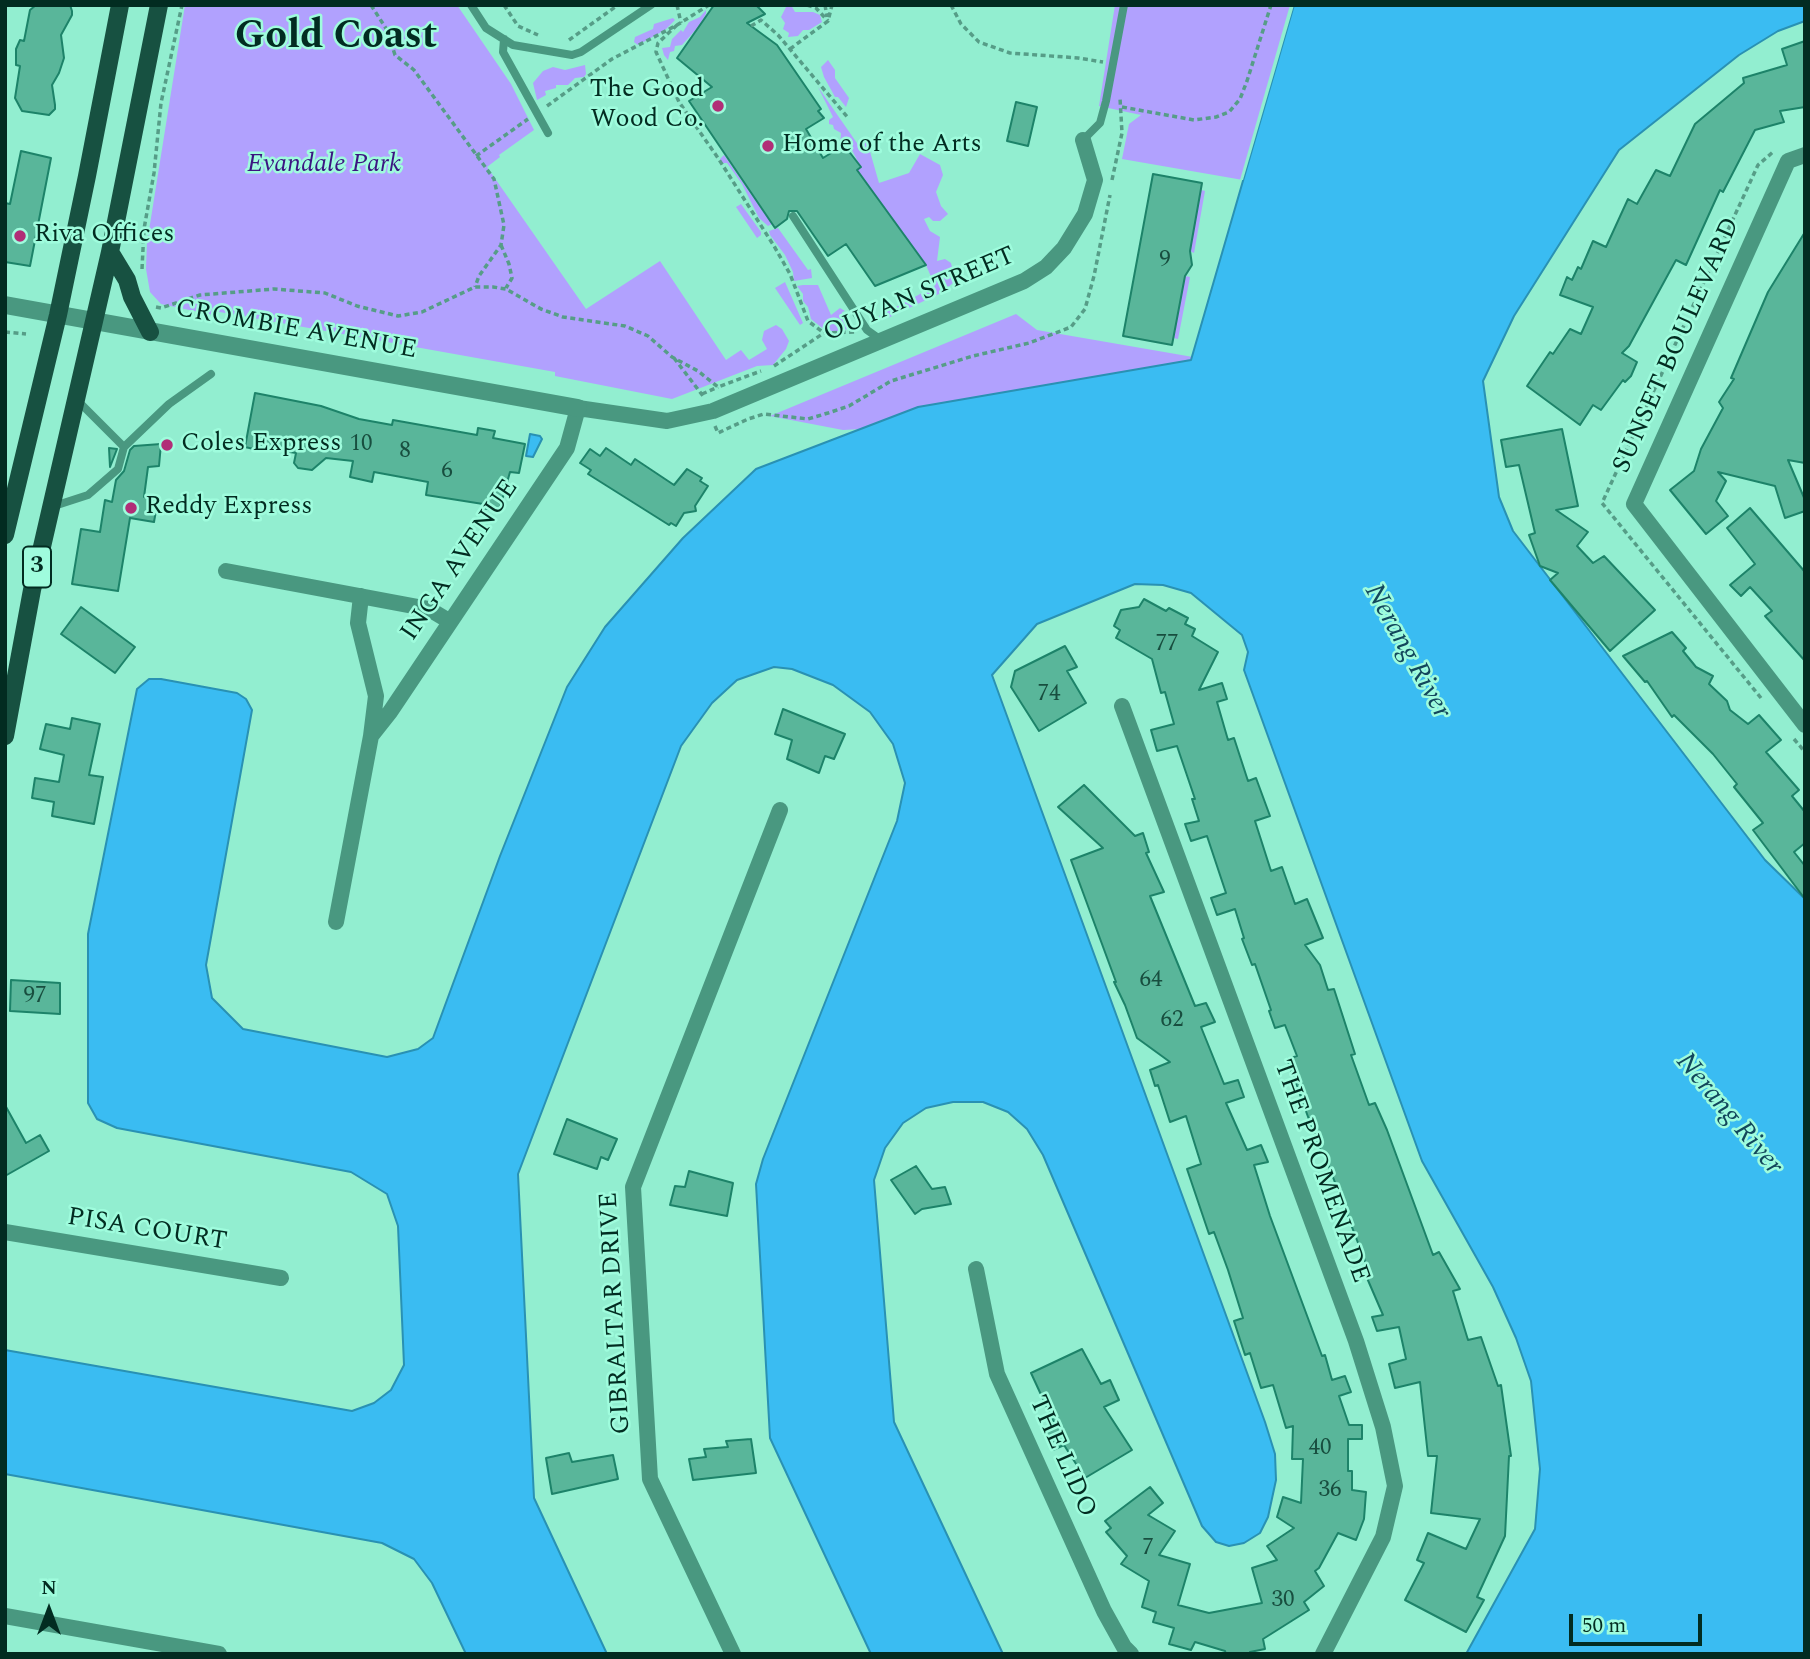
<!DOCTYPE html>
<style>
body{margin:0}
#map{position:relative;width:1810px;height:1659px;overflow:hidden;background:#92eed0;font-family:Spectral,serif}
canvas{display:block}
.frame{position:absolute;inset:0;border:7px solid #022c21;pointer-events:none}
.north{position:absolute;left:14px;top:1575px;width:70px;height:70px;-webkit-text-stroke:5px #9ffcdd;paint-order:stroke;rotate:0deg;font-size:19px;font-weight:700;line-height:28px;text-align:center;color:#022c21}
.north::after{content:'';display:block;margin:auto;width:24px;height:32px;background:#022c21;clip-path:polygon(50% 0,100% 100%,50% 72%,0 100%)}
.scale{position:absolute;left:1569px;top:1614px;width:133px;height:32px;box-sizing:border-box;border:4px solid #022c21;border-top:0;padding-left:9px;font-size:21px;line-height:24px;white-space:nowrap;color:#022c21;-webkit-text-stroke:5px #9ffcdd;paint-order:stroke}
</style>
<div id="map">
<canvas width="1810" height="1659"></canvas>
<div class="frame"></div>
<div class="north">N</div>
<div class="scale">50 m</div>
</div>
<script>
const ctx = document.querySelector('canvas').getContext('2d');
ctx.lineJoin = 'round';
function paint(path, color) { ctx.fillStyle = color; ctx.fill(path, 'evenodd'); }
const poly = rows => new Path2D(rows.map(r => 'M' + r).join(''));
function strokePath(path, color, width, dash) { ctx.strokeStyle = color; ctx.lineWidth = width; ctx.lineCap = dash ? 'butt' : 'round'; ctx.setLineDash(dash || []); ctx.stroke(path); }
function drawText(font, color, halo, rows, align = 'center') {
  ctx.font = font + ' Spectral,serif'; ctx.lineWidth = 5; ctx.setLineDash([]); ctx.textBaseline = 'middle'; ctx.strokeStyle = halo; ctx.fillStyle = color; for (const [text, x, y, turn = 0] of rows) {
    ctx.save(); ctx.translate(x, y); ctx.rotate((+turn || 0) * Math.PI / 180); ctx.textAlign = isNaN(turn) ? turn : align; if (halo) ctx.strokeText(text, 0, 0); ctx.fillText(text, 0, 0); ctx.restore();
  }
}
paint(poly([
 [185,5,457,5,511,84,534,130,499,155,500,157,487,167,586,309,660,261,726,360,741,350,749,360,767,349,762,340,764,331,776,325,782,329,789,341,786,349,773,365,757,366,672,399,555,376,555,372,214,311,213,315,161,304,150,292,146,269,147,243],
 [787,5,791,5,795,12,813,12,820,15,822,22,809,30,803,30,798,36,788,37,789,33,783,29,785,23,781,17],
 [1115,5,1294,5,1243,180,1122,159,1129,124,1141,115,1099,106],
 [706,10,706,14,700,25,682,45,675,46,674,51,670,52,668,60,664,55,662,48,670,47,672,39,681,30,683,32,689,22,700,17],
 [673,18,675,20,665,30,638,45,634,42,635,37,653,29,654,24],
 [828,60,835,70,835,78,849,98,846,107,838,97,835,97,824,77,821,67],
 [585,65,586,74,584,77,575,78,568,85,556,85,556,88,545,91,546,95,537,100,533,83,543,71,553,67,565,70],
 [818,87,859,146,867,141,879,183,909,173,920,154,940,165,943,175,936,192,941,206,948,214,940,221,933,221,929,217,924,219,930,231,940,237,937,261,945,259,951,263,955,281,943,292,890,317,879,319,879,316,935,286,926,265,857,170,860,166,849,144,840,147,841,133,834,129,833,125,829,124,829,120,833,117],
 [724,155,748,190,772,224,768,226,759,218,742,184,727,163,722,163,720,159],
 [1201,190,1205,191,1194,253,1190,251],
 [741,204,761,232,761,235,757,238,736,207],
 [778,228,808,270,811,269,812,278,794,281,793,272,785,255,770,235,769,231],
 [1185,276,1190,277,1178,339,1174,338],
 [785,282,803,323,800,325,775,288],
 [803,285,818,285,831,315,840,308,845,311,842,312,845,323,848,323,850,328,841,331,826,331,811,319,808,307,803,301,803,294,797,286],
 [1016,314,1037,330,1193,357,1190,360,918,407,861,429,843,430,770,416]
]), '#b1a1fe');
const water = poly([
 [1294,5,1805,5,1805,21,1778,31,1739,55,1619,150,1514,316,1483,381,1499,497,1513,531,1765,860,1805,899,1805,1654,1466,1654,1535,1529,1540,1469,1531,1381,1516,1338,1493,1287,1422,1161,1244,670,1248,652,1242,635,1191,593,1163,585,1135,584,1037,624,992,675,1265,1422,1275,1454,1276,1480,1268,1517,1260,1533,1244,1543,1229,1546,1216,1542,1202,1526,1043,1155,1027,1129,1008,1112,983,1102,953,1102,926,1108,903,1123,885,1148,874,1180,894,1422,1003,1654,871,1654,770,1438,756,1184,763,1159,897,821,905,783,893,744,870,712,833,685,792,669,774,667,737,680,712,703,681,746,518,1174,534,1498,607,1654,466,1654,432,1583,414,1559,382,1543,5,1474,5,1350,352,1411,374,1403,391,1390,404,1365,398,1226,387,1194,351,1172,117,1128,97,1119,88,1103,88,934,137,689,149,679,161,679,237,693,246,699,252,710,206,965,212,998,243,1029,387,1057,418,1049,433,1038,500,856,567,687,605,627,683,538,756,469,918,407,1191,360,1294,5],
 [530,434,540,436,542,439,533,457,526,456,530,434]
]);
paint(water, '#3abcf2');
strokePath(water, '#2991b3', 2);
paint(poly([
 [1290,5,1294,5,1243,180,1240,180]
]), '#92eed0');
const building = poly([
 [36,5,70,5,72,11,72,15,61,35,64,58,59,73,52,85,55,105,55,109,49,115,22,111,15,98,20,66,16,65,16,49,20,40,24,41,30,10,36,5],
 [714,5,756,5,765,14,747,23,777,45,821,109,818,111,824,118,806,129,823,158,844,145,861,167,857,170,926,265,875,286,846,244,828,256,797,211,789,211,787,219,775,228,689,101,712,87,677,58,714,5],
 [1805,41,1805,107,1780,111,1784,122,1755,130,1723,192,1720,190,1686,265,1676,260,1629,346,1622,353,1637,362,1631,376,1625,382,1623,380,1601,410,1593,405,1580,425,1527,386,1550,352,1553,354,1570,329,1581,334,1593,307,1560,295,1567,277,1572,280,1578,267,1581,269,1593,241,1606,247,1628,199,1637,204,1656,170,1670,176,1695,124,1744,83,1743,78,1787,65,1782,49,1805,41],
 [1016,102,1037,107,1028,146,1007,141,1016,102],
 [21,151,51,158,30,266,5,262,5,203,10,204,21,151],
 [1153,174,1202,183,1190,251,1192,265,1185,276,1172,345,1123,336,1153,174],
 [1805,232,1805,463,1788,460,1805,500,1805,511,1785,518,1775,486,1718,472,1726,481,1716,501,1728,516,1706,534,1670,490,1694,471,1701,449,1723,408,1719,402,1734,379,1731,378,1768,292,1805,232],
 [255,393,321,406,359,419,392,425,393,420,477,435,478,428,495,431,493,438,525,444,519,473,510,472,499,511,482,508,483,504,426,495,428,482,374,472,372,482,350,477,353,461,326,458,312,470,298,468,294,463,296,453,259,447,258,450,245,447,255,393],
 [1562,429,1578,506,1556,510,1588,532,1577,546,1593,563,1604,556,1655,610,1610,651,1550,580,1558,573,1540,566,1529,535,1535,533,1519,465,1506,467,1501,440,1562,429],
 [161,444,159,466,148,467,144,497,158,499,154,522,130,518,118,591,72,584,81,529,100,532,105,500,112,502,116,480,124,471,130,450,134,446,161,444],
 [109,448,117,449,110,467,109,448],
 [606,448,631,465,635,459,674,485,687,469,702,478,700,481,708,486,695,506,696,511,684,513,676,526,671,523,669,525,588,474,591,470,580,463,590,449,600,456,606,448],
 [1750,508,1805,572,1805,661,1765,616,1772,611,1750,587,1741,596,1730,585,1755,564,1727,528,1750,508],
 [1144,599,1166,611,1169,608,1188,618,1185,624,1195,629,1192,636,1218,652,1199,690,1222,683,1227,699,1217,702,1228,740,1234,738,1248,781,1256,778,1270,816,1255,821,1271,871,1282,867,1295,904,1307,899,1323,938,1305,945,1320,965,1328,990,1334,989,1355,1054,1351,1055,1369,1105,1375,1103,1387,1130,1433,1255,1439,1252,1460,1289,1453,1291,1468,1340,1481,1337,1498,1386,1501,1385,1511,1456,1509,1456,1505,1536,1477,1597,1484,1600,1466,1632,1405,1600,1424,1563,1417,1560,1428,1533,1466,1549,1480,1519,1431,1513,1437,1456,1428,1456,1420,1382,1395,1388,1389,1364,1406,1359,1399,1327,1377,1331,1372,1317,1383,1315,1367,1278,1371,1277,1323,1151,1321,1151,1311,1125,1287,1059,1297,1056,1285,1025,1275,1028,1269,1011,1271,1010,1255,964,1252,965,1242,939,1244,938,1235,909,1217,915,1211,898,1226,893,1207,836,1191,841,1185,824,1199,821,1192,799,1195,799,1177,746,1157,751,1151,730,1174,724,1165,692,1161,693,1152,659,1116,638,1120,630,1114,626,1121,610,1139,607,1144,599],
 [81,607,135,647,115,673,61,634,81,607],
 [1672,632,1686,648,1683,651,1696,667,1713,676,1709,684,1727,701,1730,710,1748,724,1759,715,1781,740,1766,752,1799,790,1792,796,1805,812,1805,843,1794,852,1805,866,1805,899,1753,830,1763,823,1734,787,1737,784,1713,754,1674,715,1672,717,1647,681,1645,682,1623,656,1672,632],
 [1065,646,1077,667,1067,671,1086,703,1039,731,1011,687,1015,671,1065,646],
 [783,709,845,734,834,759,825,756,819,773,787,759,792,740,775,734,783,709],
 [72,718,100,724,89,775,103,777,94,824,52,816,54,802,32,798,35,778,59,782,64,755,40,749,46,724,70,729,72,718],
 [1084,785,1135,836,1143,833,1149,852,1146,853,1164,892,1150,896,1195,1006,1206,1003,1215,1022,1201,1027,1224,1084,1238,1080,1244,1097,1226,1103,1247,1150,1261,1145,1268,1162,1254,1165,1270,1216,1322,1356,1325,1355,1332,1380,1345,1376,1351,1392,1339,1396,1349,1425,1362,1425,1362,1439,1348,1439,1348,1471,1352,1471,1352,1490,1366,1492,1364,1519,1356,1540,1338,1533,1319,1568,1315,1571,1324,1586,1304,1602,1309,1610,1263,1639,1265,1649,1250,1652,1250,1654,1226,1654,1225,1651,1195,1642,1191,1650,1169,1644,1174,1628,1153,1622,1156,1612,1142,1607,1149,1581,1121,1564,1127,1556,1106,1532,1111,1528,1105,1521,1150,1487,1163,1503,1148,1515,1175,1531,1159,1555,1190,1564,1178,1605,1209,1613,1262,1603,1252,1568,1277,1560,1267,1546,1294,1528,1277,1517,1283,1497,1301,1503,1303,1459,1292,1459,1293,1426,1286,1428,1273,1385,1261,1388,1250,1353,1245,1355,1234,1321,1243,1318,1228,1270,1214,1232,1209,1234,1187,1169,1201,1164,1186,1116,1170,1122,1158,1085,1155,1086,1150,1070,1170,1062,1137,1038,1125,1005,1114,982,1116,982,1071,860,1103,848,1058,807,1084,785],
 [11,980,60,983,60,1014,10,1011,11,980],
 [5,1105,26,1143,40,1135,49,1151,5,1176,5,1105],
 [567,1119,617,1139,608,1160,601,1157,597,1169,554,1154,567,1119],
 [916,1166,932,1189,945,1187,951,1204,922,1209,915,1214,891,1180,916,1166],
 [689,1171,733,1183,727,1216,670,1205,675,1186,685,1187,689,1171],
 [1082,1349,1101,1384,1110,1380,1119,1400,1104,1407,1132,1450,1085,1478,1064,1445,1053,1450,1043,1432,1055,1425,1031,1373,1082,1349],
 [751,1439,756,1473,693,1480,689,1459,706,1457,704,1449,728,1447,726,1441,751,1439],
 [569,1453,572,1462,613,1455,618,1479,552,1494,546,1458,569,1453]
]);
paint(building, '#59b69a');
strokePath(building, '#1d8369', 2);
strokePath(poly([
 [371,5,387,30,395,55,414,70,494,179,504,225,501,245,479,276,475,287],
 [504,5,518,26,538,35],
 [677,5,681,23],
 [807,5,816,8,828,21],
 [825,5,827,17],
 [951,5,961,24,979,42,1010,53,1078,58,1103,62],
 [677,25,658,43,656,52,679,102,718,158,774,246,790,274,808,321,824,333],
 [751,26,761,20,778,35,849,119],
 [569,40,618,5],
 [790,49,828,21,832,5],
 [547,106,612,59,677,25,709,5],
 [1122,107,1194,120,1216,117,1229,112,1240,99,1247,81,1271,5],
 [476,156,528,119],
 [1112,180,1122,133,1120,98],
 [501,245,509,264,512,278,506,288],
 [142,269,144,229,154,173,161,103,182,5],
 [156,307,161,308,200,295,274,289,325,293,357,306,398,316,422,312,475,287,493,287,506,289,541,309,563,317,625,326,648,336,672,357,698,371,718,387,761,371],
 [5,332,26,334],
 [674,358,703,396],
 [774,366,824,333,855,332],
 [702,394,718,387],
 [715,426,718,433,748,419,764,414,808,419,828,413,849,406,891,381,973,356,1029,343,1071,327,1085,309,1094,276,1110,195],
 [1761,698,1602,503,1758,165,1773,152],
 [1794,739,1805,752]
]), '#569d87', 3.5, [5, 3.5]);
strokePath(poly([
 [471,5,486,28,513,45,572,55,581,52,651,5],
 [504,39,503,52,548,133],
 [1083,140,1100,123,1106,101,1124,5],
 [793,216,867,330,881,340],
 [78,401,124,447],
 [51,507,88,495,118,469,124,447,169,404,211,374]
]), '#499880', 8);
strokePath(poly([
 [1805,155,1788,161,1634,504,1805,725],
 [226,571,429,609,449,621],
 [1122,706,1356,1341,1383,1427,1395,1486,1383,1537,1323,1654],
 [371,736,390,712,567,448,578,408,667,421,713,411,1024,281,1046,267,1064,248,1085,214,1095,180,1083,140],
 [336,922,371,736,376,696,358,623,361,596],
 [5,1232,281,1278],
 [976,1269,997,1374,1104,1611,1124,1647,1131,1654],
 [5,1616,219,1654],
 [733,1654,650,1479,633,1187,780,810]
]), '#499880', 16);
strokePath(poly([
 [5,305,578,408]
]), '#499880', 18);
strokePath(poly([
 [110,252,127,280,132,297,150,332],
 [5,535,58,315,87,176,120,5],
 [5,736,32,590,110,252,159,5]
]), '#175141', 18);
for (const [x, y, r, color] of [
 [718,106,7,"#b12e77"],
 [768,146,7,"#b12e77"],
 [20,236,7,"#b12e77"],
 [167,445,7,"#b12e77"],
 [131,508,7,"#b12e77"]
]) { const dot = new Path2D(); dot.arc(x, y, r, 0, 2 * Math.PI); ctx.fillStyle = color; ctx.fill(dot); strokePath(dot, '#9ffcdd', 2.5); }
drawText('23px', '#184e3f', null, [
 ["9",1165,261],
 ["10",361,445],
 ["8",405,452],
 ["6",447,472],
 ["77",1167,645],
 ["74",1049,695],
 ["64",1151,981],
 ["97",35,997],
 ["62",1172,1021],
 ["40",1320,1449],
 ["36",1330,1491],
 ["7",1148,1549],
 ["30",1283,1601]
]);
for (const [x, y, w] of [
 [37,567,28]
]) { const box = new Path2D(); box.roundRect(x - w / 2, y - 20.5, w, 41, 5); ctx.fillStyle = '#9ffcdd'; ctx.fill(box); strokePath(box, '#022c21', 2); }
drawText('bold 24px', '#022c21', null, [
 ["3",37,567]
]);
drawText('26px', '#022c21', '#9ffcdd', [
 ["The Good",704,91,"right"],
 ["Wood Co.",704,121,"right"],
 ["Home of the Arts",782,146],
 ["Riva Offices",34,236],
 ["Coles Express",181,445],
 ["Reddy Express",145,508]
], 'left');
drawText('italic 26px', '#3c1581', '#9ffcdd', [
 ["Evandale Park",324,166]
]);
drawText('26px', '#022c21', '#9ffcdd', [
 ["OUYAN STREET",920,296,-23],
 ["CROMBIE AVENUE",296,331,10],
 ["SUNSET BOULEVARD",1678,346,-66],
 ["INGA AVENUE",461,561,-56],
 ["THE PROMENADE",1320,1172,70],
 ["PISA COURT",147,1231,9],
 ["GIBRALTAR DRIVE",617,1313,-93],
 ["THE LIDO",1061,1457,66]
]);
drawText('italic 28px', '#12465c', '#9ffcdd', [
 ["Nerang River",1406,652,61],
 ["Nerang River",1728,1115,50]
]);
drawText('bold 40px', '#022c21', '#9ffcdd', [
 ["Gold Coast",336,39]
]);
</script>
